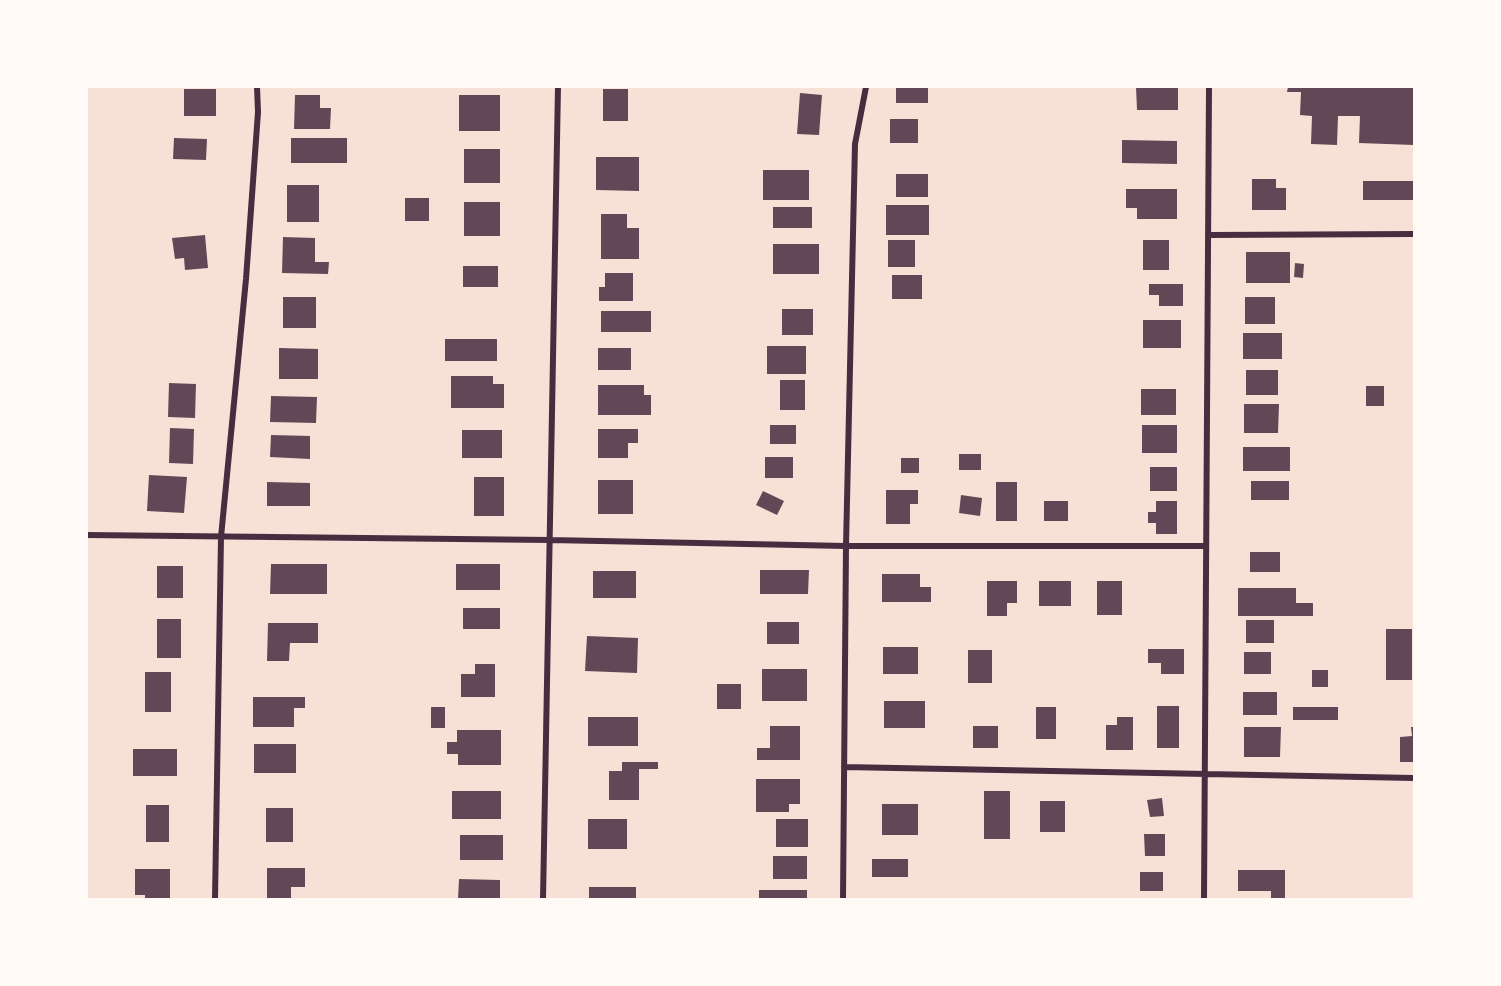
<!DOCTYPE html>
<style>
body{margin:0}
#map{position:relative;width:1501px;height:986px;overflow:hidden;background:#f7e1d7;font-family:Commissioner,sans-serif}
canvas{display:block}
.frame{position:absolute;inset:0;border:88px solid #fffaf5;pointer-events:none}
</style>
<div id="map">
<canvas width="1501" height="986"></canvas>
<div class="frame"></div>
</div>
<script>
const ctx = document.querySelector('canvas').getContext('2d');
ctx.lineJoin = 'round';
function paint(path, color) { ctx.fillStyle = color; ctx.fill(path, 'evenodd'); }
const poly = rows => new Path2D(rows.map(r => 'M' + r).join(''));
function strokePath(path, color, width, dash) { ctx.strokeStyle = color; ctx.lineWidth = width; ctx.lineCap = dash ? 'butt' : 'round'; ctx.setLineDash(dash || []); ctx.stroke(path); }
paint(poly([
 [896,87,928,87,928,103,896,103],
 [1136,87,1178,87,1178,110,1137,110],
 [1288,87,1414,87,1414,145,1359,143,1360,116,1338,116,1337,145,1311,144,1312,116,1300,115,1301,92,1287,92],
 [184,89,216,89,216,116,184,116],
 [603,89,628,89,628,121,603,121],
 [800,93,822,95,819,135,797,134],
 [295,95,320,95,320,108,331,108,330,129,294,129],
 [459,95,500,95,500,131,459,131],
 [890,119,918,119,918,143,890,143],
 [174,138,207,139,206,160,173,159],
 [291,138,347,138,347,163,291,163],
 [1122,140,1177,141,1177,164,1122,163],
 [464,149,500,149,500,183,464,183],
 [596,157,639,157,639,191,596,190],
 [763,170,809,170,809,200,763,200],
 [896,174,928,174,928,197,896,197],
 [1252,179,1276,179,1276,188,1286,188,1286,210,1252,210],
 [1363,181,1414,181,1414,200,1363,200],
 [287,185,319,185,319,222,287,222],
 [1126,189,1177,189,1177,219,1137,219,1137,208,1126,208],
 [405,198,429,198,429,221,405,221],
 [464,202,500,202,500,236,464,236],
 [886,205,929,205,929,235,886,235],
 [773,207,812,207,812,228,773,228],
 [601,214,627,214,627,228,639,228,639,259,601,259],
 [205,235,208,268,185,270,184,258,175,259,172,238],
 [283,237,315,238,315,262,329,262,328,274,282,273],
 [888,240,915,240,915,267,888,267],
 [1143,240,1169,240,1169,270,1143,270],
 [773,244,819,244,819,274,773,274],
 [1246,252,1290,252,1290,283,1246,283],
 [1295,263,1304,264,1303,278,1294,277],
 [463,266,498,266,498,287,463,287],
 [605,273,633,273,633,301,599,301,599,287,605,287],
 [892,275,922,275,922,299,892,299],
 [1149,284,1183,284,1183,306,1159,306,1159,295,1149,295],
 [283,297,316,297,316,328,283,328],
 [1245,297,1275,297,1275,324,1245,324],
 [782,309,813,309,813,335,782,335],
 [601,311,651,311,651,332,601,332],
 [1143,320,1181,320,1181,348,1143,348],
 [1243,333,1282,333,1282,359,1243,359],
 [445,339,497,339,497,361,445,361],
 [767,346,806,346,806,374,767,374],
 [279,348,318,349,318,379,279,379],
 [598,348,631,348,631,370,598,370],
 [1246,370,1278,370,1278,395,1246,395],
 [451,376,493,376,493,384,504,384,504,408,451,408],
 [780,380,805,380,805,410,780,410],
 [169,383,196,384,195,418,168,417],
 [598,385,644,385,644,395,651,395,651,415,598,415],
 [1366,386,1384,386,1384,406,1366,406],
 [1141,389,1176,389,1176,415,1141,415],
 [271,396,317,397,316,423,270,422],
 [1244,404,1279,404,1278,433,1244,433],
 [770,425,796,425,796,444,770,444],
 [1142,425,1177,425,1177,453,1142,453],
 [170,428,194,429,193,464,169,463],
 [598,429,638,429,638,443,628,443,628,458,598,458],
 [462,430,502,430,502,458,462,458],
 [271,435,310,436,310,459,270,457],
 [1243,447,1290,447,1290,471,1243,471],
 [959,454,981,454,981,470,959,470],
 [765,457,793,457,793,478,765,478],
 [901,458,919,458,919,473,901,473],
 [1150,467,1177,467,1177,491,1150,491],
 [149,475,187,477,184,513,147,511],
 [474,477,504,477,504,516,474,516],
 [598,480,633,480,633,514,598,514],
 [1251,481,1289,481,1289,500,1251,500],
 [267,482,310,483,310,506,267,506],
 [996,482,1017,482,1017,521,996,521],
 [886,490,918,490,918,504,910,504,910,524,886,524],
 [763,491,784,501,777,515,756,505],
 [961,495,982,498,980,516,959,513],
 [1044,501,1068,501,1068,521,1044,521],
 [1156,501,1177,501,1177,534,1156,534,1156,523,1148,523,1148,512,1156,512],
 [1250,552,1280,552,1280,572,1250,572],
 [271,564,327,564,327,594,270,594],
 [456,564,500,564,500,590,456,590],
 [157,566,183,566,183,598,157,598],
 [760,570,809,570,808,594,760,594],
 [593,571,636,571,636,598,593,598],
 [882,574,920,574,920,587,931,587,931,602,882,602],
 [987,581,1017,581,1017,603,1007,603,1007,616,987,616],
 [1039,581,1071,581,1071,606,1039,606],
 [1097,581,1122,581,1122,615,1097,615],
 [1238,588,1296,588,1296,603,1313,603,1313,616,1238,616],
 [463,608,500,608,500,629,463,629],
 [157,619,181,619,181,658,157,658],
 [1246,620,1274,620,1274,643,1246,643],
 [767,622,799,622,799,644,767,644],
 [268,623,318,623,318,643,290,643,289,661,267,661],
 [1386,629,1412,629,1412,680,1386,680],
 [587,636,638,638,637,673,585,671],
 [883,647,918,647,918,674,883,674],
 [1148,649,1184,649,1184,674,1161,674,1161,663,1148,663],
 [968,650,992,650,992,683,968,683],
 [1244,652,1271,652,1271,674,1244,674],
 [475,664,495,664,495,697,461,697,461,674,475,674],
 [762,669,807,669,807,701,762,701],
 [1312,670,1328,670,1328,687,1312,687],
 [145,672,171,672,171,712,145,712],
 [717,684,741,684,741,709,717,709],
 [1243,692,1277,692,1277,715,1243,715],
 [253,697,305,697,305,708,294,708,294,727,253,727],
 [884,701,925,701,925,728,884,728],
 [1157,706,1179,706,1179,748,1157,748],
 [431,707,445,707,445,728,431,728],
 [1036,707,1056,707,1056,739,1036,739],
 [1293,707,1338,707,1338,720,1293,720],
 [588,717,638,717,638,746,588,746],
 [1117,717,1133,717,1133,750,1106,750,1106,725,1117,725],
 [770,726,800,726,800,760,757,760,757,748,770,748],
 [973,726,998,726,998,748,973,748],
 [1244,727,1281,727,1280,757,1244,757],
 [1411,727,1414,727,1414,762,1400,762,1400,737,1412,736],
 [457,730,501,730,501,765,458,765,458,754,447,754,447,742,457,742],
 [254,744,296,744,296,773,254,773],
 [133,749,177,749,177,776,133,776],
 [622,762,658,762,658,769,639,769,639,800,609,800,609,771,622,771],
 [756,779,800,779,800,804,789,804,789,812,756,812],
 [452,791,501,791,501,819,452,819],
 [984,791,1010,791,1010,839,984,839],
 [1162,798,1164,816,1150,817,1147,800],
 [1040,801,1065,801,1065,832,1040,832],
 [882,804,918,804,918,835,882,835],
 [146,805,169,805,169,842,146,842],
 [266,808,293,808,293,842,266,842],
 [588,819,627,819,627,849,588,849],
 [776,819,808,819,808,847,776,847],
 [1144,834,1165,834,1165,856,1145,856],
 [460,835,503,835,503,860,460,860],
 [773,856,807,856,807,879,773,879],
 [872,859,908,859,908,877,872,877],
 [267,868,305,868,305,887,291,887,291,899,267,899],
 [135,869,170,869,170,899,145,899,145,895,135,895],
 [1238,870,1285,870,1285,899,1271,899,1271,891,1238,891],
 [1140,872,1163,872,1163,891,1140,891],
 [459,879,500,880,500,899,458,899],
 [589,887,636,887,636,899,589,899],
 [759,890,807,890,807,899,759,899]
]), '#644757');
strokePath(poly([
 [1208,235,1414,234],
 [87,535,550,540,846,546,1206,546],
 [844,767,1414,778],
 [215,899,221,537,246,279,258,112,257,87],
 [543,899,558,87],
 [843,899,846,546,855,144,866,87],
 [1204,899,1209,87]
]), '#4a2c40', 6);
</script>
